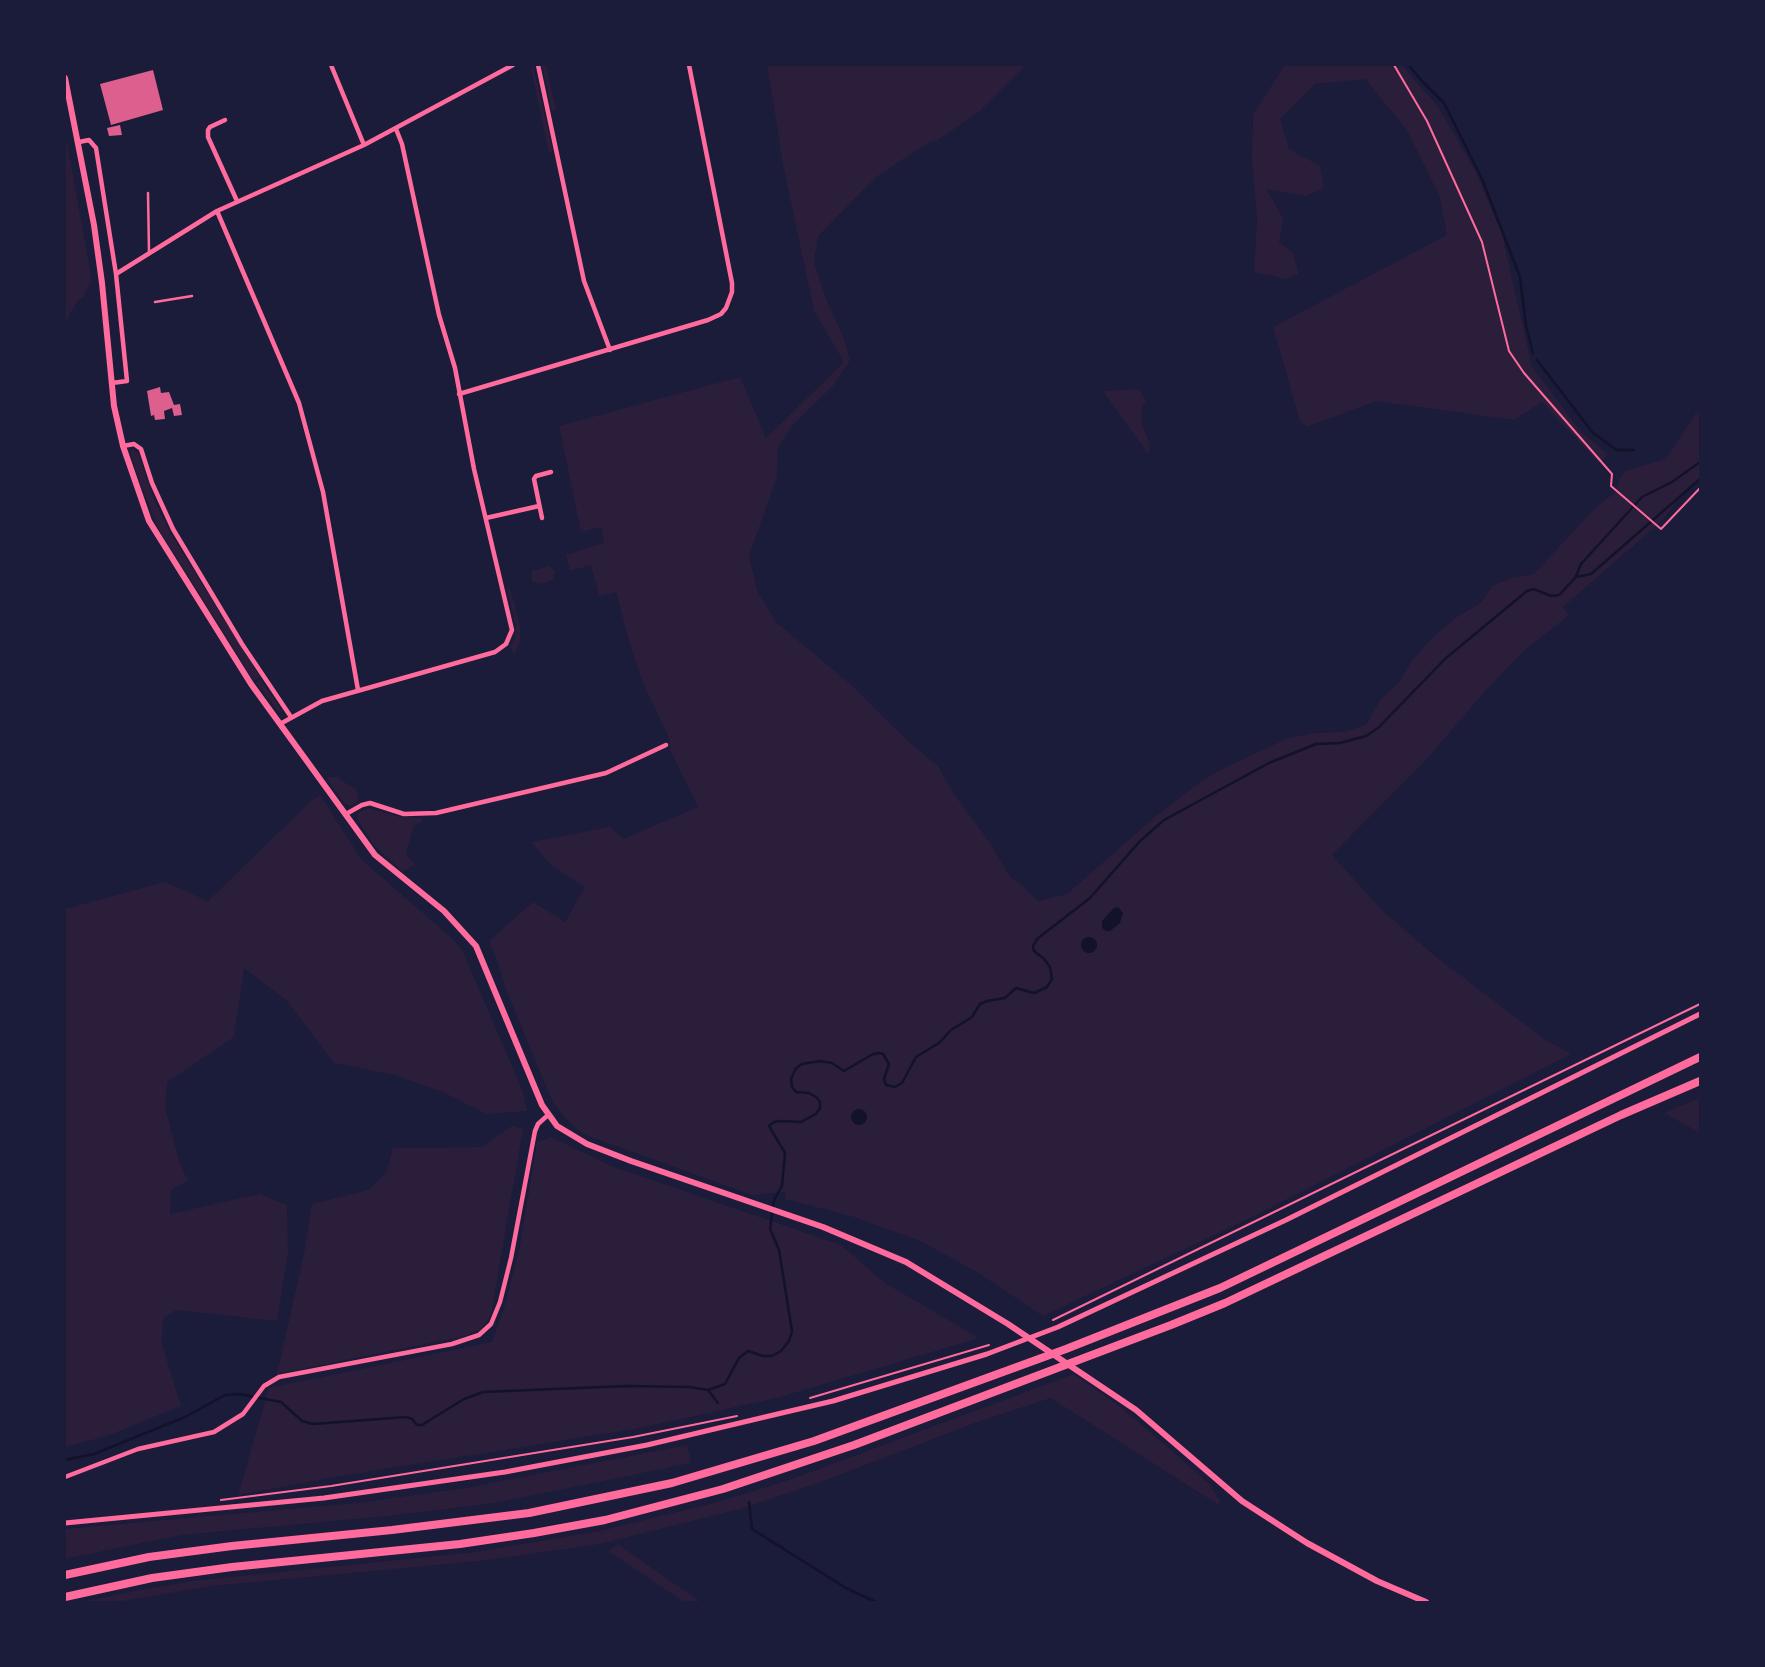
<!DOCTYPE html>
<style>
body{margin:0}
#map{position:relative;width:1765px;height:1667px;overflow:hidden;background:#1b1b3a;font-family:"Roboto Condensed",sans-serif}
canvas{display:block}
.frame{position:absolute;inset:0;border:66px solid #1b1b3a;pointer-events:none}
</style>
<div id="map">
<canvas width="1765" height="1667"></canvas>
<div class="frame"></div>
</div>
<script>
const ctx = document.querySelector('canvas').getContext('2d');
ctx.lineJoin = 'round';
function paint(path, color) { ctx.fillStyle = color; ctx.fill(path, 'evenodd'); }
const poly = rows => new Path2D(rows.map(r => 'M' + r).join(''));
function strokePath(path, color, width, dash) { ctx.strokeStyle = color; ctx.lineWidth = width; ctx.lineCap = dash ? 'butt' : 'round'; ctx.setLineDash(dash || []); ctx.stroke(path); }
paint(poly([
 [542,65,546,65,556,109,552,112],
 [767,65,1026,65,980,111,938,140,929,142,876,177,818,236,814,262,826,299,843,336,850,360,833,386,794,424,778,447,777,477,749,556,758,593,777,623,849,683,908,741,938,766,954,794,988,840,1011,878,1024,887,1038,901,1067,894,1156,816,1200,782,1220,770,1286,739,1312,733,1345,732,1366,725,1380,700,1400,681,1413,659,1431,639,1457,617,1482,602,1492,586,1511,578,1534,574,1597,506,1616,492,1619,480,1625,471,1666,459,1695,414,1700,411,1700,481,1676,502,1664,518,1639,541,1563,607,1569,615,1524,651,1488,688,1424,762,1332,855,1382,910,1435,956,1546,1040,1571,1054,1250,1218,1043,1316,977,1272,920,1241,851,1216,784,1199,786,1192,752,1195,583,1134,566,1119,552,1101,505,987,498,962,489,941,533,902,565,922,585,887,551,865,531,842,610,827,623,839,698,807,671,752,668,736,643,683,630,645,616,592,599,596,591,565,570,571,566,555,604,543,601,527,581,532,559,426,740,377,766,438,844,362,814,311,783,164],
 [1285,65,1402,65,1439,108,1476,172,1502,234,1532,367,1582,433,1608,454,1599,463,1542,402,1514,420,1376,401,1307,427,1300,421,1273,327,1447,235,1440,197,1407,130,1365,79,1315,84,1280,119,1289,149,1320,166,1324,188,1306,196,1266,189,1283,218,1279,242,1293,253,1299,274,1286,279,1254,272,1257,219,1252,162,1253,114],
 [533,66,553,151,549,153,531,69],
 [65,131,92,281,83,297,77,302,65,322],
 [1139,389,1146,401,1142,407,1141,421,1149,442,1149,455,1103,391],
 [133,449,138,453,155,502,171,534,260,677,254,681,158,528,139,480,130,452],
 [549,566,555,571,553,580,541,584,532,581,532,571],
 [507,588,510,588,520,626,520,642,514,655,510,646,515,638,516,626],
 [261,680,282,710,280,714,256,683],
 [329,777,337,777,356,790,359,796,357,802,350,806,344,803,327,779],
 [320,795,362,860,454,940,464,954,523,1092,527,1111,486,1114,445,1093,395,1075,334,1063,286,1000,244,968,234,1037,167,1082,165,1107,179,1161,188,1181,171,1190,170,1214,260,1194,287,1205,288,1254,277,1321,176,1310,164,1318,161,1341,181,1406,107,1436,65,1447,65,909,165,882,208,901,311,801],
 [368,808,400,817,421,818,423,822,414,825,406,854,415,865,403,872,374,845,357,819,358,813],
 [1700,1098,1700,1133,1664,1113],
 [512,1126,523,1129,491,1315,481,1329,465,1336,277,1374,304,1254,312,1204,368,1190,386,1173,393,1148,481,1147],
 [551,1137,611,1166,841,1245,885,1283,979,1338,777,1398,635,1429,329,1478,238,1495,269,1388,492,1342,505,1305,520,1246,537,1142],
 [1074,1374,1123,1409,1179,1457,1209,1484,1221,1503,1217,1504,1051,1398,980,1421,821,1482,740,1509,600,1544,479,1561,212,1586,117,1602,82,1602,134,1591,193,1581,477,1552,604,1530,718,1502,792,1479],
 [687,1445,691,1463,495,1503,388,1516,181,1535,65,1559,65,1529,357,1503,466,1488],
 [619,1544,626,1550,701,1602,684,1602,608,1551]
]), '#2a1e3b');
paint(poly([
 [1118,907,1123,913,1120,923,1110,931,1105,931,1102,928,1102,921,1113,909],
 '1081 945a8 8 0 1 1 16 0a8 8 0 1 1-16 0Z',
 '851 1117a8 8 0 1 1 16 0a8 8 0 1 1-16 0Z'
]), '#12122b');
strokePath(poly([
 [1409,65,1421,80,1444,103,1482,179,1520,277,1526,326,1533,353],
 [1537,360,1593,433,1617,450,1634,450],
 [1576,576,1581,564,1642,497,1672,482,1700,462],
 [708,1390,718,1403],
 [65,1460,94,1454,185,1417,225,1395,239,1394,281,1402,302,1421,313,1424,406,1417,412,1419,417,1425,422,1425,464,1399,483,1392,626,1386,689,1387,708,1390,725,1384,739,1358,748,1351,763,1356,772,1356,781,1351,789,1341,792,1331,779,1250,770,1229,774,1200,782,1186,785,1153,769,1126,774,1122,780,1121,801,1122,816,1114,820,1108,820,1102,816,1097,809,1093,796,1092,792,1087,791,1079,796,1068,802,1064,820,1061,832,1063,844,1071,873,1054,879,1053,883,1054,889,1064,884,1079,886,1085,895,1087,902,1083,916,1057,939,1043,951,1030,972,1017,980,1004,987,1001,1005,998,1016,988,1034,993,1047,987,1052,979,1050,967,1044,959,1034,951,1033,946,1037,939,1090,898,1140,841,1164,820,1269,763,1316,744,1340,743,1366,736,1378,728,1446,658,1527,591,1534,589,1551,596,1559,595,1576,577,1591,574,1700,479],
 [749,1502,752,1529,846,1588,876,1602]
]), '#12122b', 2.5);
paint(poly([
 [153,70,163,110,111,125,100,84],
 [120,125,122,135,109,136,107,128],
 [160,387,161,393,169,392,174,405,180,404,182,415,174,416,172,408,164,411,165,419,155,420,154,415,151,416,147,391]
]), '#dd5f8e');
strokePath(poly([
 [1394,65,1427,121,1482,242,1509,351,1524,373,1612,474,1611,486,1661,529,1700,488],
 [1053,1320,1700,1004],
 [810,1398,989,1345],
 [221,1500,331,1486,633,1437,737,1416]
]), '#ff6b9d', 2);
strokePath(poly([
 [148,193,149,252],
 [155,302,192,296]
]), '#ff6b9d', 2.5);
strokePath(poly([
 [331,65,364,145],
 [538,65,584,281,610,350],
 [225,120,210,127,208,130,208,137,237,201],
 [79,142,89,140,96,148,116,274,127,381,112,383],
 [217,211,299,403,323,492,358,690],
 [116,274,217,211,364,145,513,65],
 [459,394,708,320,721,314,726,308,732,292,732,283,689,65],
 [123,446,134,444,141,449,152,483,173,529,242,644,291,717],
 [486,518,539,506],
 [542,518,534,479,536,476,551,472],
 [280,724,322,701,495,652,506,644,512,630,474,469,455,368,439,315,402,144,396,129],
 [346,814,362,805,370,803,404,814,436,813,606,773,666,745],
 [65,1477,138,1449,214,1432,243,1414,264,1386,279,1377,452,1344,479,1335,491,1324,500,1302,511,1258,535,1131,538,1124,548,1115]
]), '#ff6b9d', 4.5);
strokePath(poly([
 [65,1523,324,1498,505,1472,647,1445,786,1412,833,1401,987,1354,1058,1327,1286,1220,1700,1014]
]), '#ff6b9d', 5);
strokePath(poly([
 [65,78,94,225,102,283,114,406,123,446,149,521,251,684,375,855,444,911,476,946,542,1105,557,1126,587,1144,631,1161,823,1227,906,1262,1008,1324,1136,1410,1242,1501,1307,1543,1377,1581,1426,1602]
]), '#ff6b9d', 6);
strokePath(poly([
 [65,1575,149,1557,232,1546,392,1530,529,1513,672,1483,814,1441,1066,1349,1220,1288,1700,1057],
 [65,1597,152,1578,232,1567,460,1544,534,1533,605,1520,723,1489,854,1445,1171,1325,1225,1303,1621,1115,1700,1081]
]), '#ff6b9d', 8);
</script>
